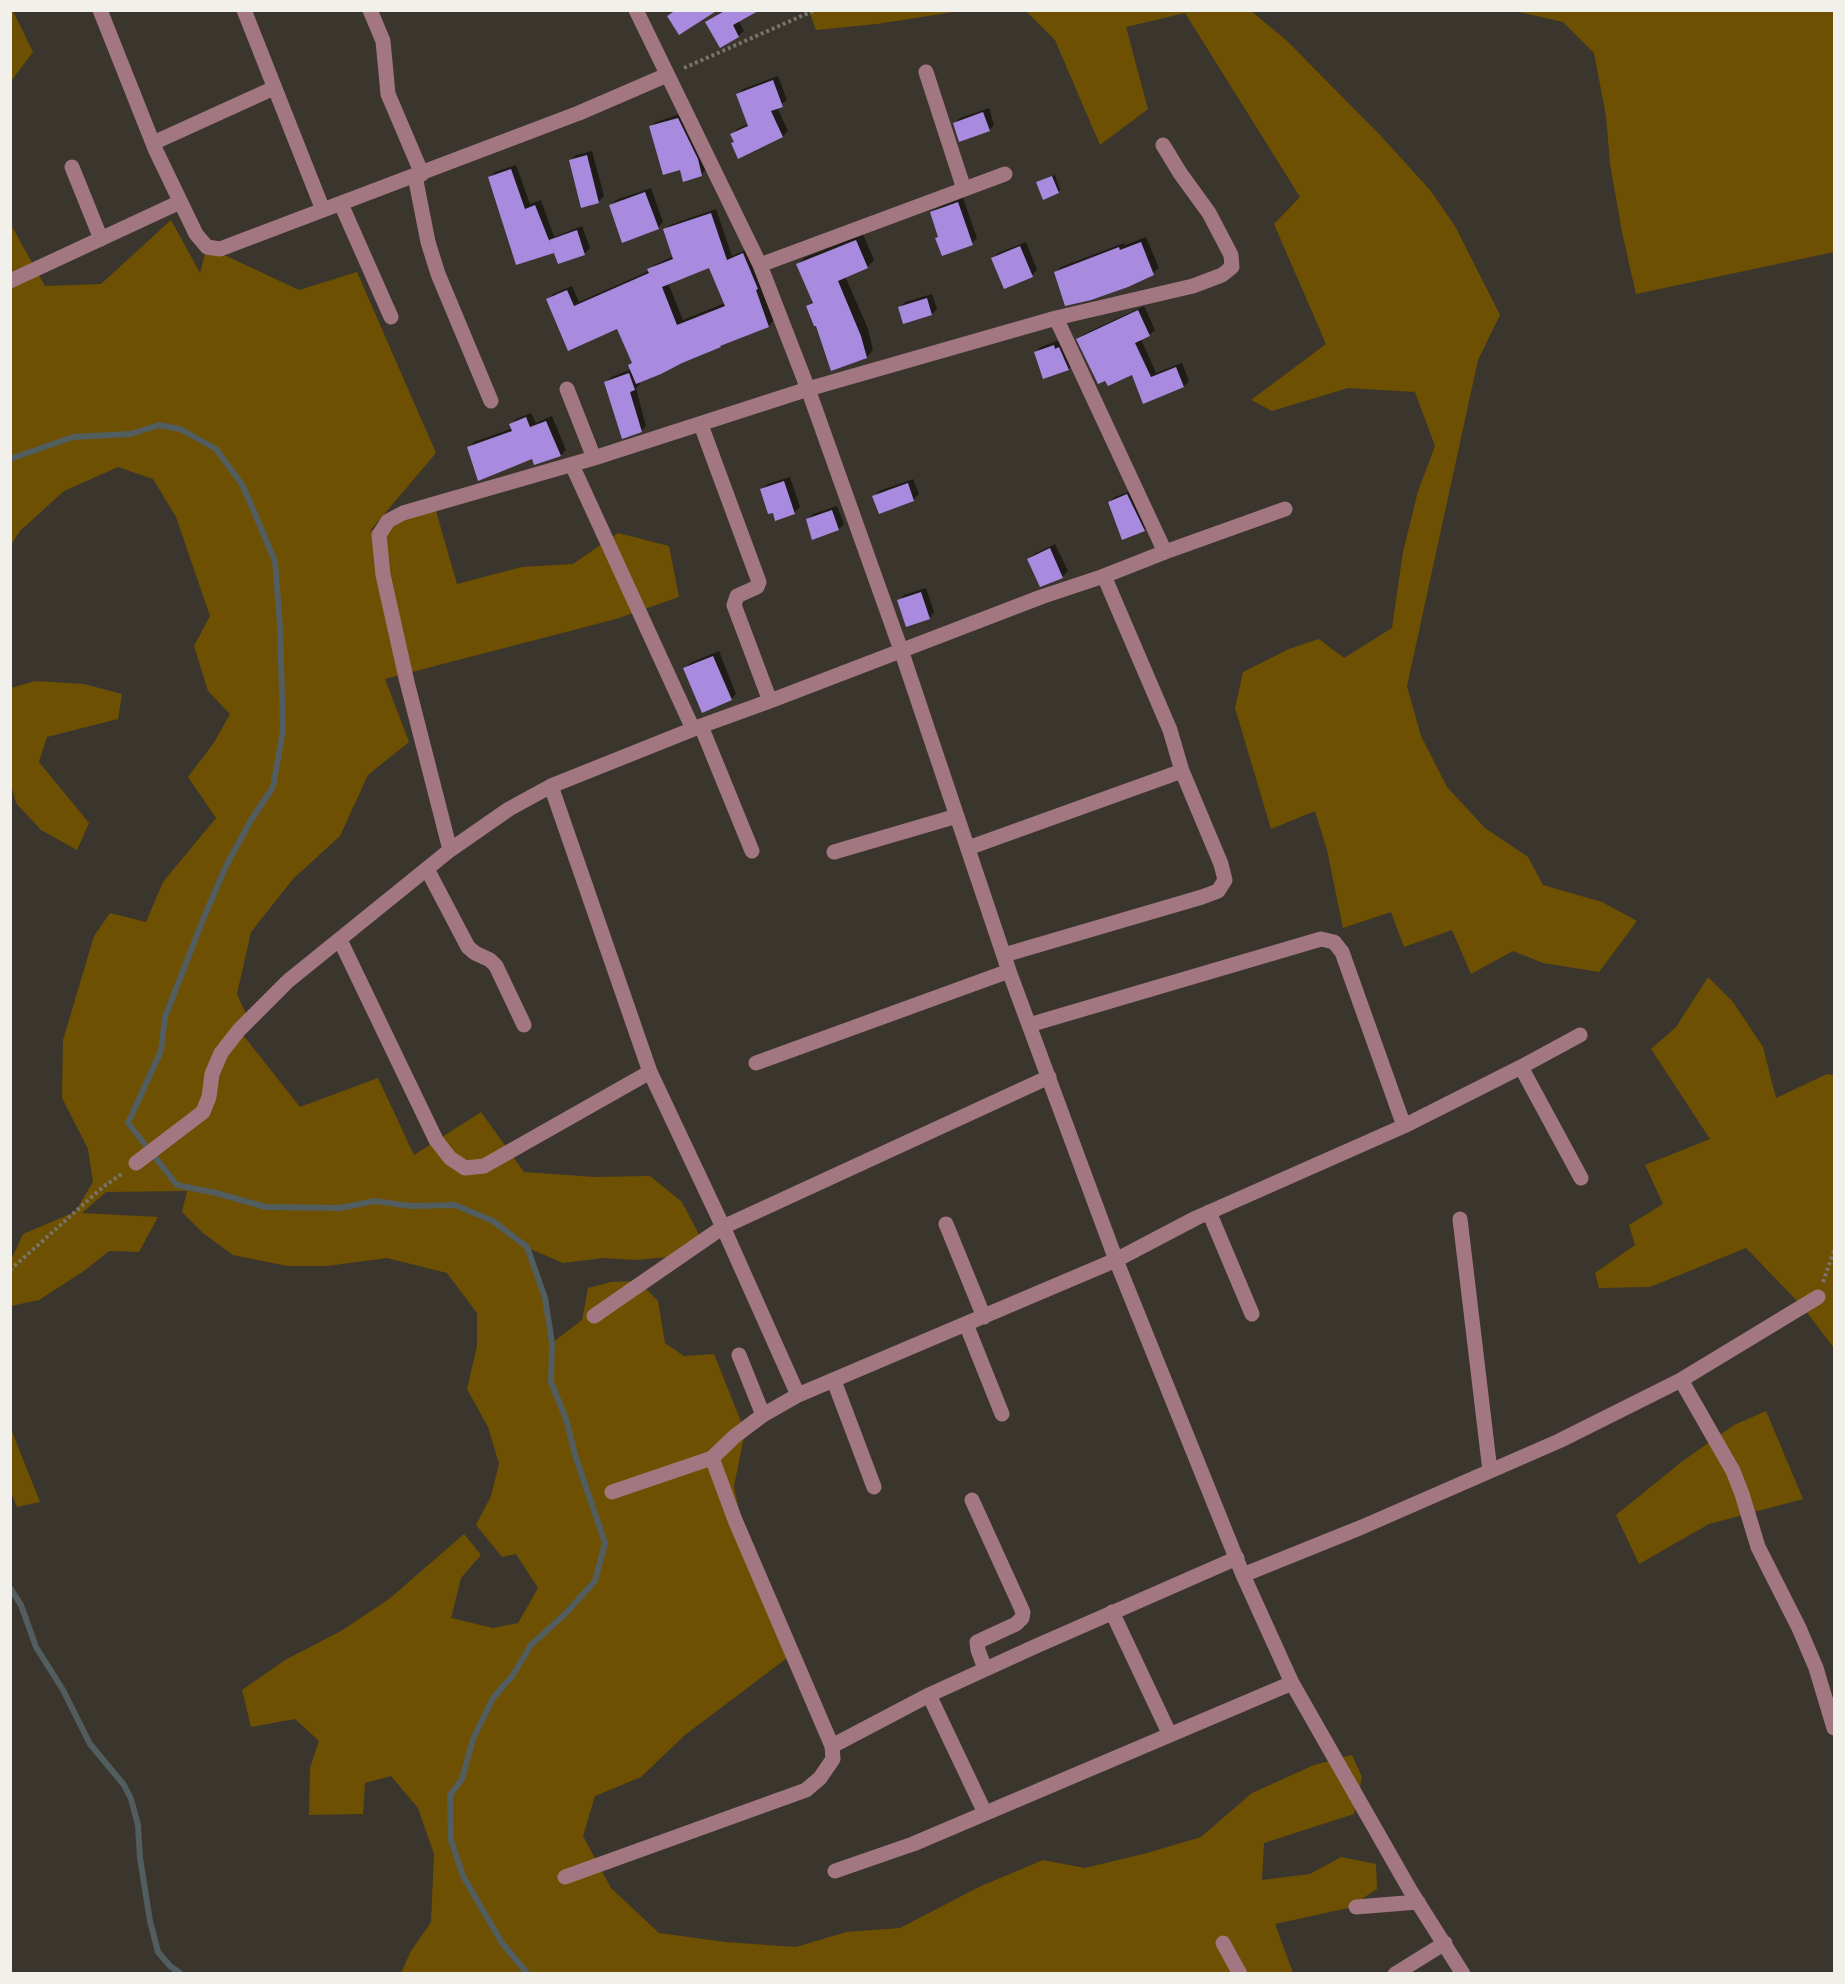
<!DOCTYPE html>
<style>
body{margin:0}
#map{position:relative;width:1845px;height:1984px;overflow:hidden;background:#3a362d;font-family:Raleway,sans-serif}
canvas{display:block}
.frame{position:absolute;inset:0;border:12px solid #f2f0ea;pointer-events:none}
</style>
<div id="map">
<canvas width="1845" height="1984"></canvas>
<div class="frame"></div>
</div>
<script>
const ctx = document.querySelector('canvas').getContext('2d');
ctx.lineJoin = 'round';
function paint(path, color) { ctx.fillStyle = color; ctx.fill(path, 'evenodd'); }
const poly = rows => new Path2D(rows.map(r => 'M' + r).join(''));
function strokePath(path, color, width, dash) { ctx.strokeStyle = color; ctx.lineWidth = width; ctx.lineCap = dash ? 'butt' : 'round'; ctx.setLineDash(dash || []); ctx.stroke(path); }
paint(poly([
 [13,11,33,52,11,81,10,11],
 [809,11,809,10,960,11,877,24,816,30],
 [1026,11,1251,11,1286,40,1380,135,1430,190,1455,226,1500,315,1478,360,1407,686,1421,736,1447,787,1485,828,1528,857,1543,885,1602,902,1637,921,1599,972,1543,963,1513,951,1471,974,1452,930,1404,947,1391,912,1343,928,1327,850,1315,811,1271,829,1235,708,1243,672,1289,649,1319,639,1344,658,1392,628,1403,552,1418,491,1435,446,1415,392,1348,388,1272,411,1251,400,1326,344,1274,224,1300,197,1185,13,1126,27,1148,109,1100,145,1055,40],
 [1515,11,1834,11,1834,252,1636,294,1622,232,1610,164,1606,116,1594,53,1563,22],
 [171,220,200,273,207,247,299,290,357,272,436,453,370,531,434,504,457,584,522,567,573,564,618,533,669,546,679,597,616,619,385,679,409,742,368,775,340,836,293,879,251,932,237,994,251,1025,239,1030,300,1107,378,1078,414,1155,481,1112,524,1172,595,1177,650,1176,682,1202,706,1248,668,1257,636,1260,603,1258,563,1263,528,1248,545,1298,552,1343,582,1320,588,1288,611,1282,638,1281,658,1301,665,1343,684,1356,714,1354,745,1432,734,1486,746,1548,787,1658,685,1735,641,1777,595,1796,583,1836,611,1888,659,1933,725,1942,796,1947,846,1932,900,1928,979,1887,1043,1860,1085,1868,1147,1853,1201,1837,1252,1793,1314,1765,1352,1755,1362,1777,1354,1814,1264,1843,1262,1880,1310,1874,1341,1857,1376,1864,1377,1889,1348,1908,1275,1924,1293,1973,401,1973,411,1951,431,1922,434,1854,418,1808,391,1776,365,1783,363,1814,309,1815,310,1768,319,1741,295,1719,251,1727,242,1690,285,1660,341,1631,389,1599,464,1534,481,1555,461,1578,451,1618,493,1628,518,1623,538,1588,516,1554,502,1557,476,1525,491,1496,499,1464,488,1427,467,1389,477,1346,477,1313,447,1273,387,1258,327,1266,287,1266,233,1255,203,1233,182,1212,187,1191,106,1192,82,1213,158,1217,139,1252,109,1251,84,1271,39,1300,11,1306,11,1260,23,1234,75,1212,93,1182,88,1149,62,1098,63,1040,94,936,110,913,146,922,163,882,216,818,188,777,213,744,230,714,208,691,194,646,210,616,176,517,153,479,118,467,64,491,20,531,11,545,10,223,45,286,101,284],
 [35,681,84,684,122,694,118,719,47,737,39,762,89,823,77,850,41,830,16,803,11,784,11,688],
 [1708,977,1733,1002,1763,1047,1776,1098,1827,1074,1834,1075,1834,1348,1802,1306,1746,1248,1650,1287,1599,1288,1595,1273,1635,1245,1629,1225,1663,1204,1645,1165,1710,1139,1651,1049,1676,1027],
 [1766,1411,1803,1499,1709,1524,1639,1564,1616,1515,1684,1460,1734,1425],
 [11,1429,40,1502,17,1507,11,1492]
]), '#6e5002');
paint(poly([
 [724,10,749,10,738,20,744,31,738,36,707,22],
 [778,76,787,100,777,107,788,131,783,136,739,157,732,135,737,129,748,124,737,95,743,89],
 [989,108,994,125,989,130,954,123,960,118],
 [683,113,706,169,701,175,650,127,656,122],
 [592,151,604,196,598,202,570,160,576,155],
 [516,165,530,204,541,200,554,237,582,226,590,248,584,254,555,250,553,252,490,177,495,172],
 [1055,175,1060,190,1058,192,1040,181],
 [651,188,663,222,658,228,610,206,616,200],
 [963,198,977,238,972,243,940,236,931,213,937,208],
 [716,209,732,256,748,249,774,320,769,326,723,343,639,381,640,384,636,388,646,426,641,431,606,382,611,377,632,369,633,362,618,327,548,299,553,294,572,286,579,302,649,271,654,265,674,256,665,230,670,225],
 [710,266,725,303,683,320,668,283],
 [863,234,874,260,867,267,845,276,868,329,873,350,867,357,817,324,808,306,813,301,798,264,804,258],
 [1146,237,1159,268,1153,273,1127,286,1056,272,1061,267,1124,243,1125,245],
 [1026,242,1037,270,1032,275,993,258,998,253],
 [932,294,937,309,932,314,900,307,905,302],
 [1144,306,1155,330,1149,335,1141,339,1156,373,1182,363,1189,381,1184,386,1144,402,1132,373,1078,339,1084,334],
 [1059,340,1074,363,1069,369,1044,377,1035,352,1041,347],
 [531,413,536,423,552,416,566,450,561,455,535,463,532,457,468,448,474,442,513,428,511,424,516,419],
 [790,477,800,507,795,512,776,519,761,490,767,484],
 [913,479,919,494,913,500,874,496,879,491],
 [1133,490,1149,525,1144,530,1109,502,1115,497],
 [837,506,844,524,839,529,808,519,813,514],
 [1055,544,1068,571,1062,577,1041,585,1029,559,1034,554],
 [926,588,934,612,929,618,899,601,904,595],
 [719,651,736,694,731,699,685,668,690,663]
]), '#0007');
strokePath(poly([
 [10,459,73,437,131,434,159,425,180,429,216,449,243,486,275,561,280,627,283,730,273,787,251,820,226,866,204,917,165,1017,161,1051,128,1123,177,1185,216,1193,266,1207,340,1208,375,1201,410,1206,455,1205,493,1221,527,1247,545,1298,552,1343,551,1382,566,1419,575,1455,605,1543,595,1581,566,1613,531,1645,513,1675,493,1698,473,1739,462,1779,450,1795,451,1840,463,1876,502,1943,528,1974],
 [10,1588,21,1605,36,1647,63,1690,90,1744,124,1785,131,1799,138,1825,140,1858,150,1921,158,1952,170,1966,181,1974]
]), '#525d5f', 6);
paint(poly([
 [676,10,718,10,679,35,667,16],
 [726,10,760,10,733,25,739,37,720,48,705,22],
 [773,80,783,107,771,111,783,137,738,159,731,143,734,142,730,134,748,126,736,94],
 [983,112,990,131,959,142,953,123],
 [678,118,698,159,702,176,683,182,680,170,663,175,649,126],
 [587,155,599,203,581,208,569,160],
 [511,169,525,209,535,205,554,253,516,265,488,177],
 [1052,176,1059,193,1043,200,1036,182],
 [645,192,659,229,622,243,609,205],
 [958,202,973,245,942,256,935,238,938,237,930,212],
 [711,213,727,260,743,253,758,289,756,290,769,327,720,346,721,347,682,363,661,374,636,384,628,365,632,363,617,329,568,351,546,299,567,290,574,306,649,273,647,269,673,259,663,229],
 [709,268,725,306,677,325,662,287],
 [577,230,585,255,558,264,549,240],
 [856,240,868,268,838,281,861,336,867,358,831,371,816,326,814,326,806,306,813,303,796,264],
 [1141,242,1154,275,1128,287,1091,300,1065,306,1054,272,1119,247,1120,250],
 [1020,246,1033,277,1004,289,991,258],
 [927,298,932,315,903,324,898,307],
 [1138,310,1150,336,1135,343,1151,377,1176,367,1184,387,1143,404,1132,375,1108,386,1105,381,1098,384,1076,339],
 [1054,345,1055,349,1059,347,1069,370,1043,379,1034,352],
 [629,373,635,390,630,392,642,432,622,439,604,382],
 [526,417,530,427,546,421,561,456,534,465,532,459,478,481,467,447,512,431,509,424],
 [784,481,795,514,775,521,773,513,768,514,760,489],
 [908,483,914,501,879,514,872,496],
 [1127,494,1145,531,1122,540,1108,502],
 [832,510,839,530,812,540,806,519],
 [1050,548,1063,578,1040,587,1027,559],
 [921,592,930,619,906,627,897,600],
 [713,656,732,700,702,713,683,668]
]), '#a88adf');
strokePath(poly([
 [684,68,815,10],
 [10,1270,103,1187,123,1173],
 [1823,1282,1834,1251]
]), '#78746c', 4, [3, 3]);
strokePath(poly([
 [100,10,156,151,196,234,207,247,220,249,579,113,667,75],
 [244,10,323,210],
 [370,10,383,41,388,94,422,174],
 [636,10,760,265,808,389,901,650,1009,971,1116,1260,1243,1575,1292,1683,1410,1890,1463,1974],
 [926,72,964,189],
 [153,143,274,88],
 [72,167,101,239],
 [415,176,428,242,438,274,491,401],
 [341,204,391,317],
 [760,265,1005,174],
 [10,281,180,202],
 [1056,318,1165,552],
 [567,389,594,458],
 [701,425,759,582,757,587,737,596,734,605,770,701],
 [572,465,693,729],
 [701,726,752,851],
 [551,786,650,1072,723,1227,798,1395],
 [968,848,1182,771],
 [450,850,407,682,383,575,379,535,388,521,403,513,594,458,808,389,1056,318,1193,286,1222,275,1232,267,1231,255,1209,213,1180,173,1163,145],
 [834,852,957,816],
 [427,869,468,947,475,953,490,960,496,966,524,1025],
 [340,940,436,1140,450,1158,465,1168,484,1166,650,1072],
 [1004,955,1202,897,1218,891,1225,880,1221,864,1182,771,1170,730,1104,576],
 [1029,1025,1321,939,1334,942,1342,952,1404,1126],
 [756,1063,1009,971],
 [1521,1067,1581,1178],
 [136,1163,203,1112,209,1097,212,1074,221,1053,239,1030,288,981,450,850,509,809,551,786,701,726,770,701,1041,597,1104,576,1165,552,1285,509],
 [1209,1212,1252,1314],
 [1460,1219,1490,1471],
 [946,1224,984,1317],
 [594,1316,723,1227,1049,1077],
 [966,1324,1002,1414],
 [739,1355,763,1415],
 [1681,1380,1733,1471,1742,1494,1758,1547,1799,1628,1816,1668,1834,1728],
 [834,1381,874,1487],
 [612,1492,712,1458],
 [972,1500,1023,1612,1022,1618,1016,1624,977,1642,978,1650,985,1669],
 [1243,1575,1362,1527,1559,1441,1681,1380,1818,1297],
 [1112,1612,1170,1735],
 [929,1695,985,1813],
 [832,1746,929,1695,1034,1647,1237,1558],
 [835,1871,913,1844,1292,1683],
 [565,1877,806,1790,820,1778,833,1759,832,1746,735,1520,712,1458,735,1436,763,1415,798,1395,1116,1260,1196,1218,1404,1126,1521,1067,1580,1035],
 [1356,1907,1418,1902],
 [1223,1943,1240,1974],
 [1395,1974,1445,1943]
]), '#a27782', 15);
</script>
